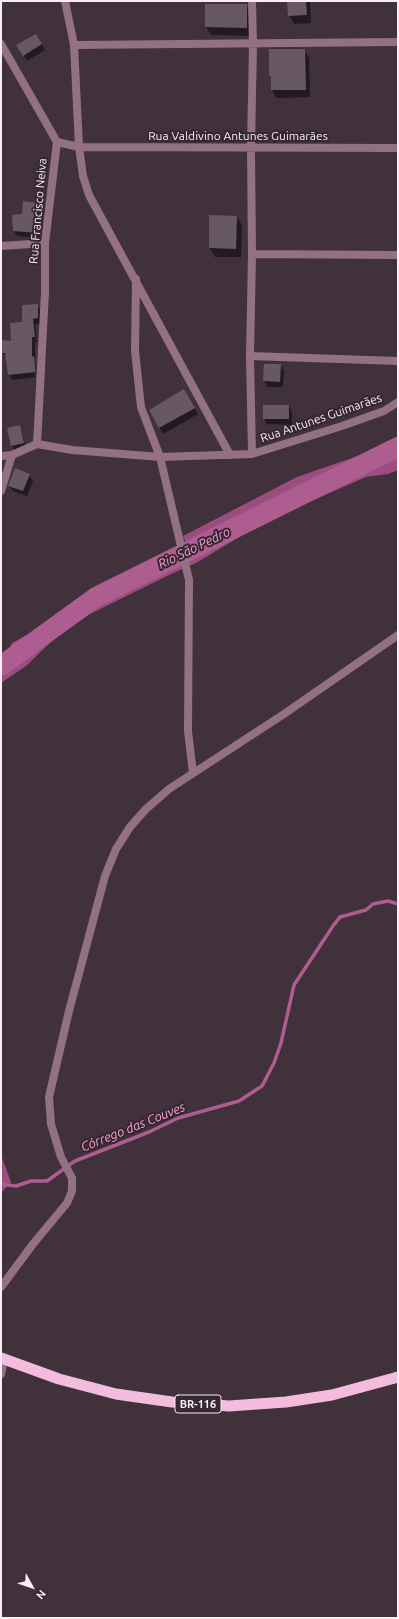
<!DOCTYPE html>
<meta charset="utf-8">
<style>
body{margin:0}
#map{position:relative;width:399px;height:1619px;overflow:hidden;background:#40313a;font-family:Ubuntu,sans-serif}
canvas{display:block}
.frame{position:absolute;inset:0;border:2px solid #f8eef3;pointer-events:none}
.north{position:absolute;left:12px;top:1567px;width:40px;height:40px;-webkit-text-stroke:3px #362730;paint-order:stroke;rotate:130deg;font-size:11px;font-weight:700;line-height:16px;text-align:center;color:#f8eef3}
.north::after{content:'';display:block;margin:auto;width:14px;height:18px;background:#f8eef3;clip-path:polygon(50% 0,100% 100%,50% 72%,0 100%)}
</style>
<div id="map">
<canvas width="399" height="1619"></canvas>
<div class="frame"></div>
<div class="north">N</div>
</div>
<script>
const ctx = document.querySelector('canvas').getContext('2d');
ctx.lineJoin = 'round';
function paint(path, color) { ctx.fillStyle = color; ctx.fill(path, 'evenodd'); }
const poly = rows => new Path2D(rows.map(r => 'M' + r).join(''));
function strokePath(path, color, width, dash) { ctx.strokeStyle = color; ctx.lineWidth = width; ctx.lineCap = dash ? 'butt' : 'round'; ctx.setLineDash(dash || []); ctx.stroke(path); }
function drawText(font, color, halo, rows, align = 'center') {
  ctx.font = font + ' Ubuntu,sans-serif'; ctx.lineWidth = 4; ctx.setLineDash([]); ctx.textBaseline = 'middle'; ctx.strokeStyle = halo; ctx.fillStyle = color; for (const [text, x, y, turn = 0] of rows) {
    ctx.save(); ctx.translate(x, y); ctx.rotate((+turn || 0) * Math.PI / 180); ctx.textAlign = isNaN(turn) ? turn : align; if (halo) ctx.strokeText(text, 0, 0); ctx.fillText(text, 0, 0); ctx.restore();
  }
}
paint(poly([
 [398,442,398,470,388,474,366,477,266,521,196,563,169,575,88,615,56,637,26,666,1,683,1,666,12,643,96,597,189,551,183,536,297,477],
 [1,1155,11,1182,1,1193]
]), '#9b4d80');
paint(poly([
 [288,1,310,1,311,23,294,24,289,15],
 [246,5,251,14,251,36,211,35,206,27],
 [36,35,45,50,27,61,18,46],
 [270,50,304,50,309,58,310,97,276,98,272,90,272,80,270,76],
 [36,204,39,209,38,217,42,222,40,238,17,236,14,231],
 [237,217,242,225,241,257,215,257,210,248],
 [37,305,41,311,41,324,35,324,37,342,35,342,35,359,33,357,35,377,37,377,35,361,38,377,12,380,9,375,7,359,3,353,13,342,23,323],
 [280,365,284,371,283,387,268,387,264,381],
 [184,390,198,414,163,434,150,410],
 [289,406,292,412,292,425,267,424,264,419],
 [19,426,22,432,26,449,16,452,12,446,8,429],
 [29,475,33,481,27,496,13,491,9,486]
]), '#0007');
strokePath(poly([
 [1,1184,16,1186,31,1181,47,1181,75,1161,149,1132,178,1118,239,1101,262,1086,274,1063,281,1043,294,985,333,926,340,917,366,910,373,904,388,901,398,904]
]), '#ae5d91', 3.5);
strokePath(poly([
 [1,666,96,597,398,447]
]), '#ae5d91', 20);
paint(poly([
 [287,1,306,1,307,15,288,16],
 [205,4,247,4,247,28,205,27],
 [36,34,42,44,23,56,16,45],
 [269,49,305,49,306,90,271,90,271,76,269,76],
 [23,201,37,203,35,216,40,216,38,233,13,231,12,215,22,214],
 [209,215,237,216,236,249,209,248],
 [38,304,38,318,33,319,35,337,32,337,32,357,34,356,35,372,8,375,5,353,2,353,2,340,11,341,10,323,22,322,22,305],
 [264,364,281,364,280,382,263,381],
 [184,389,195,408,159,428,149,410],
 [263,405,289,405,289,419,263,419],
 [20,425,24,443,11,446,7,428],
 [15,468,30,474,23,491,8,486]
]), '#685862');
strokePath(poly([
 [65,1,74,45,79,147,83,176,89,195,230,455],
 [1,44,57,142,45,243,45,292,37,444],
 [74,45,398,42],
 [57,142,79,147,398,148],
 [1,246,45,243],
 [252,254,398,255],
 [136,279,135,351,141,407,160,457,189,580,188,731,193,773],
 [250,356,398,361],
 [252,454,250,356,252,254,251,149,253,43,252,1],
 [1,456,12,455,37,444,72,450,160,457,252,454,342,426,384,411,398,402],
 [1,491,12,455],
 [1,1287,33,1244,67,1203,72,1191,72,1178,61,1157,51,1124,49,1097,69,1011,105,876,116,849,130,827,146,809,169,789,284,714,398,635],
 [1,1374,4,1359]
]), '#947085', 8);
strokePath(poly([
 [1,1358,59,1379,116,1394,172,1402,229,1406,286,1402,332,1395,398,1377]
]), '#f3bcdd', 11);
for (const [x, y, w] of [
 [198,1404,46]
]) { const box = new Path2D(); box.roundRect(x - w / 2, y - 9, w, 18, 3); ctx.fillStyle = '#362730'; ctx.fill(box); strokePath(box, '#f8eef3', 1); }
drawText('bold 11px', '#f8eef3', null, [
 ["BR-116",198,1404]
]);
drawText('12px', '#f8eef3', '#362730', [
 ["Rua Valdivino Antunes Guimarães",238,136],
 ["Rua Francisco Neiva",38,211,-85],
 ["Rua Antunes Guimarães",321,418,-19]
]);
drawText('italic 13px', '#f7a0d5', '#362730', [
 ["Rio São Pedro",194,548,-26],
 ["Córrego das Couves",133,1127,-22]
]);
</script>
